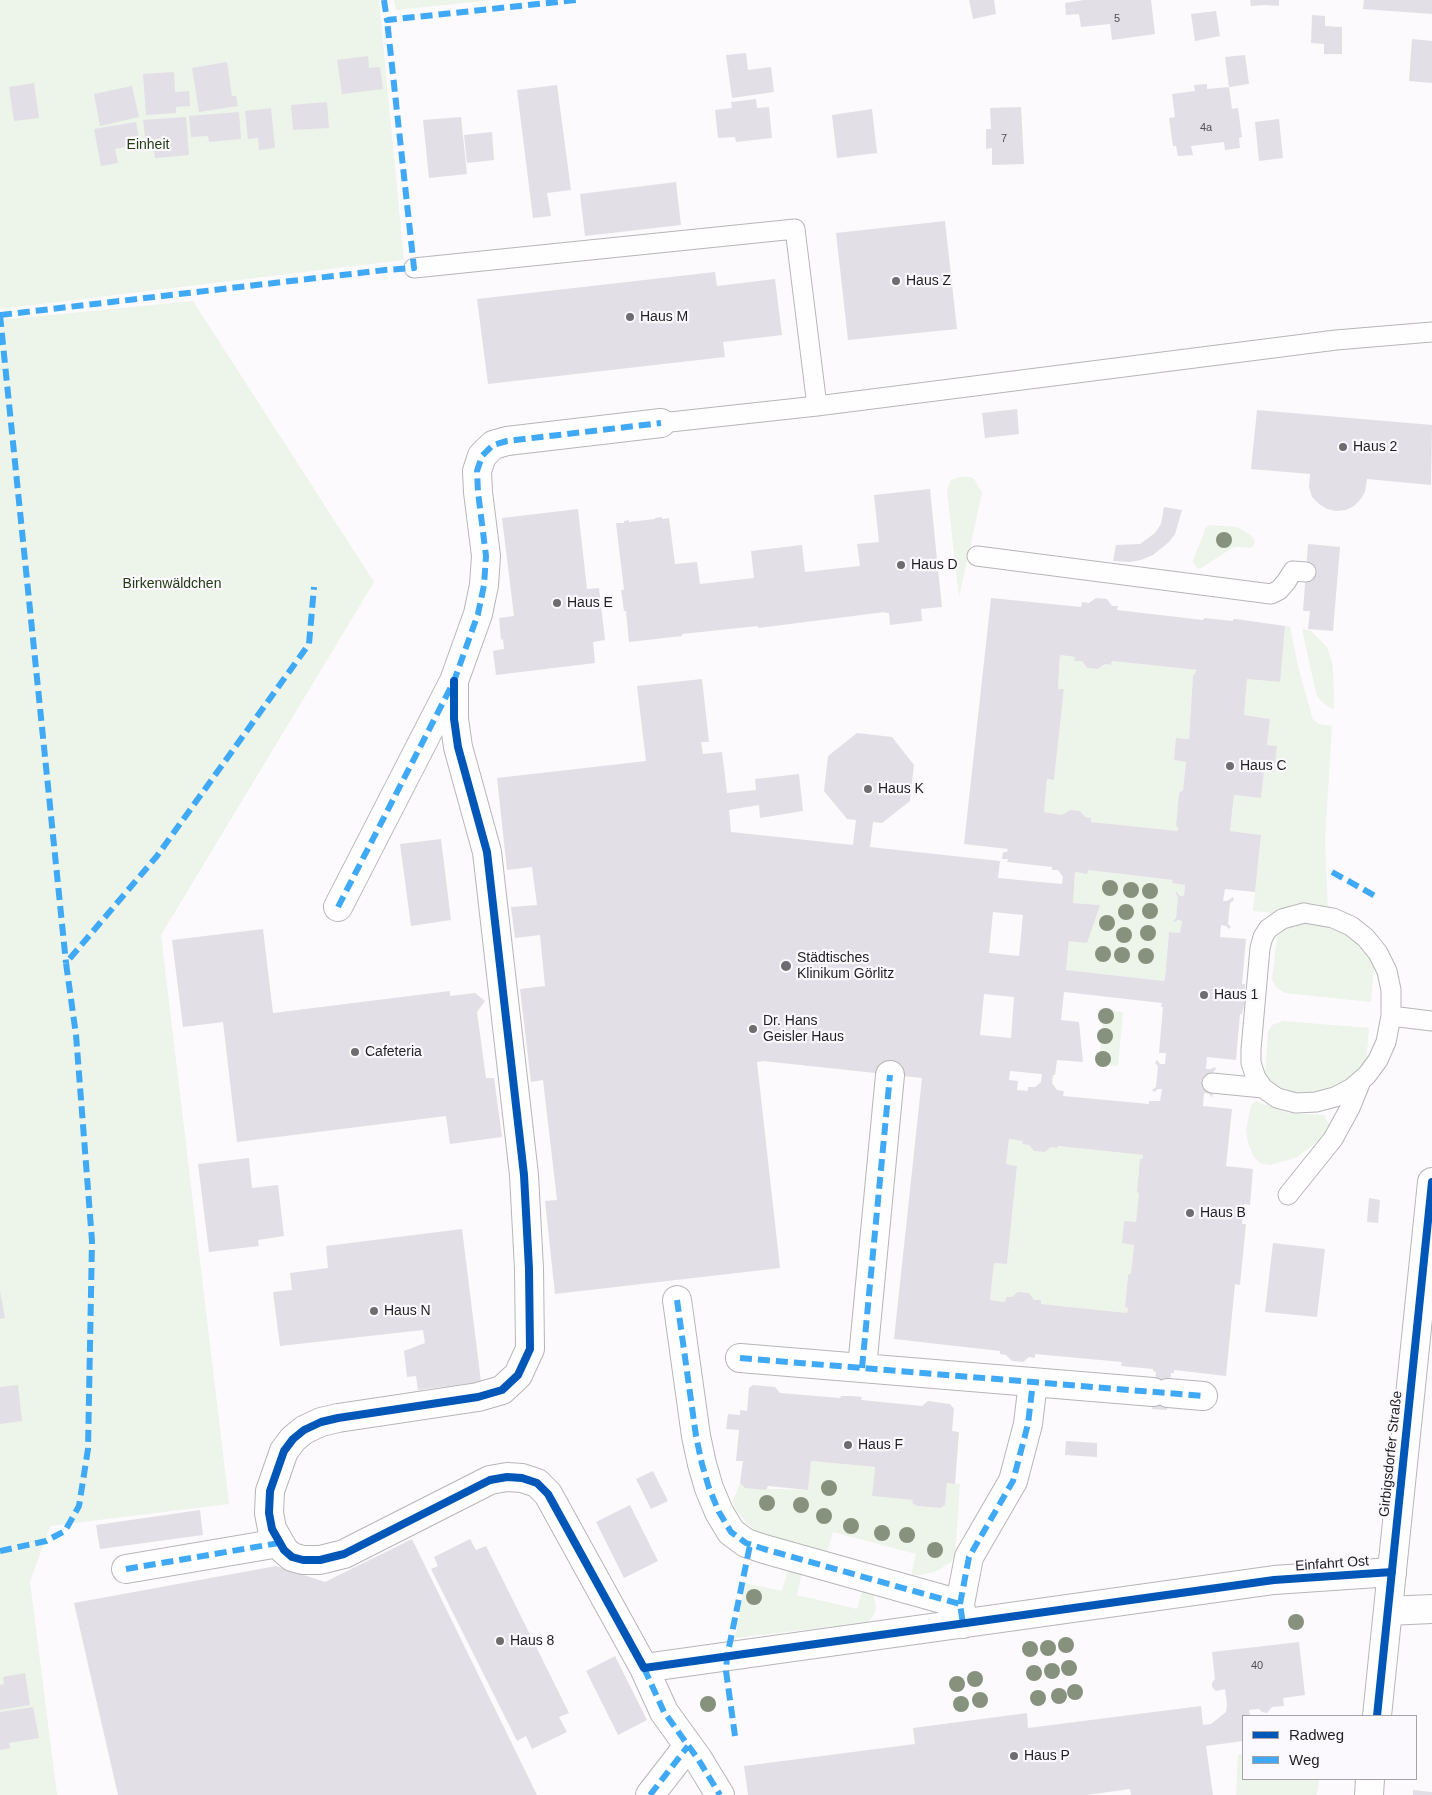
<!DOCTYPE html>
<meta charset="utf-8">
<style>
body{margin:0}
#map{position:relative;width:1432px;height:1795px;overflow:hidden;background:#fcfafd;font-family:Arial,sans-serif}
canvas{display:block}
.legend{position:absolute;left:1242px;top:1715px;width:175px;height:65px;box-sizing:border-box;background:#fcf9fe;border:1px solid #a4a2a6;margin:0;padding:6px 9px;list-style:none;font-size:15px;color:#211f22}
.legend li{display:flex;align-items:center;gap:10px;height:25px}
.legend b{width:25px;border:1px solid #a4a2a6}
</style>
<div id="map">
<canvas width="1432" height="1795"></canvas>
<ul class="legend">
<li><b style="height:6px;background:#0057b8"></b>Radweg</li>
<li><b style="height:6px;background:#3fa9f5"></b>Weg</li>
</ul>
</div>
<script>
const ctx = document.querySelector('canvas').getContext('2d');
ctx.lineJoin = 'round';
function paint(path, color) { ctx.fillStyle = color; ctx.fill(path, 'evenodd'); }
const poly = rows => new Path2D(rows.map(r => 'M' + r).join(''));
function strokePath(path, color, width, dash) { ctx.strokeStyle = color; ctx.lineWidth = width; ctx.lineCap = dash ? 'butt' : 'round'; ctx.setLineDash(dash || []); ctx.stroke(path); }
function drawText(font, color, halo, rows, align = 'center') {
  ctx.font = font + ' Arial,sans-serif'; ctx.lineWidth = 4.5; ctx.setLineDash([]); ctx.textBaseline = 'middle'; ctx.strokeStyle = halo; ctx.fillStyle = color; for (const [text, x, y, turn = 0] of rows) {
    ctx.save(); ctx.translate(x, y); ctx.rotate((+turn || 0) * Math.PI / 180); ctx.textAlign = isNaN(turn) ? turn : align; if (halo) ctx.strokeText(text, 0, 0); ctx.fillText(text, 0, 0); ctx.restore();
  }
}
paint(poly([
 [0,0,379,0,404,260,0,309],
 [394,0,494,0,396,10],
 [193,301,374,582,161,935,229,1504,50,1526,30,1582,57,1795,0,1795,0,320],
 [960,477,970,477,974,479,982,493,959,597,947,491,951,480],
 [1208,525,1237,527,1251,535,1255,541,1254,545,1251,548,1239,547,1232,548,1203,567,1198,569,1193,562,1194,557,1203,536,1205,528],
 [1285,626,1290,626,1298,666,1313,720,1319,724,1332,726,1325,839,1328,912,1281,914,1253,911,1261,835,1230,831,1234,795,1261,798,1264,771,1274,771,1277,746,1267,745,1270,719,1244,715,1247,679,1279,682],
 [1302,629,1311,631,1327,647,1333,665,1334,709,1327,706,1319,699,1316,693],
 [1060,655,1075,657,1074,661,1082,661,1087,668,1098,669,1105,664,1111,665,1112,661,1197,670,1193,676,1189,739,1177,738,1174,760,1186,762,1183,790,1179,793,1176,825,1178,828,1178,831,1091,822,1091,818,1085,817,1080,811,1070,810,1062,815,1044,812,1047,779,1054,780,1064,690,1058,689],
 [1088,870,1173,880,1185,885,1184,896,1180,896,1177,892,1175,893,1178,897,1176,918,1173,921,1175,922,1178,920,1182,921,1180,933,1169,932,1165,978,1164,981,1066,970,1069,941,1099,905,1073,903,1075,872,1086,874],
 [1314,921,1348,933,1363,946,1374,965,1371,1002,1285,993,1276,987,1272,979,1277,937,1284,929,1296,924],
 [1104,1010,1123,1012,1118,1066,1099,1064],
 [1283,1021,1369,1028,1366,1065,1333,1092,1298,1097,1270,1084,1265,1075,1268,1032,1272,1025],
 [1256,1101,1288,1113,1324,1115,1329,1125,1322,1138,1298,1157,1270,1165,1260,1163,1254,1157,1248,1143,1246,1130,1251,1105],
 [1009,1139,1023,1141,1022,1144,1029,1145,1034,1151,1045,1152,1051,1147,1057,1148,1058,1146,1143,1155,1143,1158,1140,1159,1137,1191,1139,1194,1136,1222,1124,1222,1122,1243,1134,1245,1131,1273,1128,1275,1125,1306,1128,1308,1127,1313,1041,1304,1041,1300,1034,1300,1029,1293,1012,1297,1006,1297,1005,1302,990,1300,994,1263,1007,1264,1017,1166,1006,1164],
 [811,1461,875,1467,872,1496,913,1500,912,1503,917,1506,940,1508,945,1505,947,1483,960,1484,955,1556,951,1562,937,1571,921,1575,911,1575,916,1554,833,1532,827,1553,758,1533,747,1524,734,1507,733,1501,740,1483,745,1488,808,1490],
 [788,1569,802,1573,797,1595,857,1609,863,1588,870,1590,873,1594,876,1606,875,1613,869,1621,862,1623,735,1638,745,1583,782,1591],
 [1243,1754,1243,1779,1319,1779,1317,1795,1236,1795,1238,1755]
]), '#edf4e9');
paint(poly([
 [969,0,994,0,996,14,973,19],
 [1084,0,1151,0,1155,34,1112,40,1110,24,1081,27,1079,14,1066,15,1065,3],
 [1250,0,1279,0,1279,6,1265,5,1251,6],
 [1364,0,1432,0,1432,14,1363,9],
 [1216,11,1220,36,1195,41,1191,14],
 [1312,15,1325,16,1325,26,1342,27,1342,54,1324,54,1324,44,1311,43],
 [1412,39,1432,41,1432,83,1409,81],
 [746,53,748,70,771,67,774,92,732,98,726,55],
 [1245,55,1249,84,1229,87,1225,57],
 [368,56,369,68,380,67,383,89,342,94,337,60],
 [227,62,232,96,236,96,238,106,199,112,192,68],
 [174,72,175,92,189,91,190,106,176,107,176,113,146,115,143,74],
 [34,83,39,118,14,121,9,87],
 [1207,84,1207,89,1229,87,1232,109,1238,108,1242,137,1239,138,1240,148,1225,150,1224,142,1191,146,1193,155,1178,156,1176,146,1173,146,1169,118,1175,117,1172,94,1195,91,1194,85],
 [557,85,571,190,547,193,551,216,533,218,517,90],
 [132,86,139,117,100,126,94,94],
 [756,99,757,108,769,107,772,138,736,142,735,137,718,138,715,110,732,108,731,102],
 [327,102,329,128,293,130,291,105],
 [1021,107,1024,164,992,165,992,148,986,149,986,129,991,129,990,108],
 [271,108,275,148,259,150,258,138,248,139,245,111],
 [872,109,877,153,837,158,832,115],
 [239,112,241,139,209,142,208,136,191,137,189,116],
 [186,117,189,155,155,158,153,145,146,146,143,120],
 [461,117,467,174,429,178,423,120],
 [1279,119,1283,158,1259,161,1255,122],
 [136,122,140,144,115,149,118,163,101,166,94,129],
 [492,132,494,160,467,163,464,135],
 [676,182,681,225,585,236,580,194],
 [945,221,957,329,848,340,836,233],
 [715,272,717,286,775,279,782,335,723,342,725,357,488,384,477,299],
 [1017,409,1019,434,985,438,982,413],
 [1257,410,1432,425,1431,485,1367,479,1365,492,1360,500,1354,506,1346,510,1336,511,1327,509,1319,504,1312,497,1309,487,1310,474,1251,469],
 [930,489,937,560,941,560,942,569,938,569,942,607,921,609,922,621,890,625,889,613,885,613,885,612,758,628,758,626,682,634,682,636,629,642,626,611,624,611,621,590,624,590,616,523,624,523,624,521,629,520,629,522,655,519,655,518,662,517,662,519,669,518,675,564,697,562,700,584,754,578,751,551,802,545,805,572,860,566,857,544,879,542,874,495],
 [1164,507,1182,510,1175,534,1169,542,1153,555,1141,560,1130,562,1113,561,1116,545,1140,544,1155,533,1161,524],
 [578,509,587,589,599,588,605,640,593,642,595,663,496,675,493,651,504,649,503,639,501,640,499,618,514,616,502,518],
 [1308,544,1340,547,1333,631,1308,629,1310,611,1303,611],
 [991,598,1081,607,1082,602,1089,603,1096,598,1107,599,1112,606,1118,606,1117,610,1203,620,1204,618,1233,621,1233,619,1236,619,1285,626,1280,682,1247,679,1244,715,1270,719,1267,745,1277,746,1274,772,1264,771,1261,798,1234,795,1230,831,1261,835,1255,892,1225,889,1223,901,1227,901,1233,897,1234,900,1230,903,1228,924,1231,927,1229,929,1226,926,1221,925,1220,937,1246,939,1242,984,1245,984,1245,1000,1242,1014,1240,1014,1236,1060,1207,1057,1206,1069,1211,1069,1215,1067,1216,1069,1213,1072,1212,1083,1211,1092,1213,1095,1212,1097,1209,1094,1204,1093,1203,1106,1232,1109,1226,1166,1253,1169,1250,1205,1244,1204,1242,1224,1246,1224,1240,1285,1235,1284,1226,1376,1174,1370,1174,1373,1171,1373,1167,1410,1152,1409,1156,1372,1153,1371,1153,1369,1121,1366,1122,1362,1035,1354,1035,1358,1029,1357,1023,1362,1012,1361,1006,1355,1000,1354,1000,1351,894,1339,922,1078,763,1061,757,1062,780,1268,555,1294,545,1201,557,1200,543,1080,531,1082,520,989,545,986,540,935,515,938,511,907,537,905,532,867,507,870,497,778,646,761,637,686,702,679,709,742,701,742,703,754,722,752,727,793,756,790,755,779,799,774,803,811,760,818,759,805,729,810,731,832,853,845,856,820,847,819,824,791,828,756,857,733,892,737,914,765,910,801,882,823,873,822,870,847,1000,861,998,878,1062,884,1063,877,1058,870,1052,870,1052,867,1007,862,1008,859,1002,859,1003,852,1007,852,1008,849,964,844],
 [1060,655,1075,657,1074,661,1082,661,1087,668,1098,669,1105,664,1111,665,1112,661,1197,670,1193,676,1189,739,1176,738,1174,760,1186,762,1183,790,1179,793,1176,825,1178,828,1178,831,1091,822,1091,818,1085,817,1080,811,1070,810,1062,815,1044,812,1047,779,1054,780,1064,689,1058,689],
 [1088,870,1173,880,1172,883,1185,885,1184,896,1180,896,1177,892,1175,893,1178,897,1176,918,1173,921,1175,922,1178,920,1182,921,1180,933,1169,932,1165,978,1164,981,1066,970,1069,941,1087,943,1100,905,1073,903,1075,872,1087,874],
 [993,912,1023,915,1019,956,989,953],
 [1064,992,1162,1003,1161,1007,1163,1007,1159,1053,1166,1053,1165,1064,1160,1064,1157,1060,1155,1063,1158,1066,1156,1087,1152,1090,1154,1092,1158,1089,1162,1089,1160,1101,1149,1101,1149,1104,1063,1096,1064,1091,1057,1090,1052,1083,1053,1075,1055,1075,1057,1060,1083,1062,1079,1022,1061,1020],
 [984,994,1014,997,1011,1038,980,1035],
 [1010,1071,1042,1074,1041,1082,1035,1087,1028,1087,1028,1091,1017,1090,1018,1081,1009,1080],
 [1009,1139,1023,1141,1022,1144,1029,1145,1034,1151,1045,1152,1051,1147,1057,1148,1058,1146,1143,1155,1143,1158,1140,1159,1137,1191,1139,1194,1136,1222,1124,1221,1122,1243,1134,1245,1131,1273,1128,1275,1125,1307,1128,1308,1127,1313,1041,1304,1041,1300,1034,1300,1029,1293,1018,1292,1012,1297,1006,1297,1005,1302,990,1300,994,1263,1007,1264,1017,1166,1006,1164],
 [441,839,451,920,411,926,400,844],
 [263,929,273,1013,450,991,450,996,475,993,485,1001,477,1012,486,1078,494,1078,502,1137,450,1144,446,1116,237,1142,223,1022,183,1027,172,940],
 [249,1158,252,1188,278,1185,284,1236,258,1240,259,1246,209,1252,198,1164],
 [1369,1198,1380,1200,1378,1223,1367,1222],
 [462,1229,481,1382,418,1390,416,1376,407,1377,404,1351,425,1343,423,1330,280,1346,273,1292,292,1290,290,1273,328,1268,326,1246],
 [1273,1243,1325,1249,1317,1317,1265,1312],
 [0,1291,5,1318,0,1319],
 [18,1385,22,1421,0,1424,0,1387],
 [753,1385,775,1387,780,1393,840,1398,841,1396,852,1396,862,1397,861,1400,922,1406,928,1401,950,1404,954,1409,952,1431,959,1432,955,1484,947,1483,945,1505,940,1508,917,1506,912,1503,913,1500,872,1496,875,1467,811,1461,808,1490,768,1486,766,1490,745,1488,740,1483,743,1461,736,1461,739,1430,726,1429,728,1414,740,1415,740,1410,747,1411,749,1388],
 [1066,1441,1097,1443,1097,1457,1065,1455],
 [653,1471,668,1501,651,1509,636,1479],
 [630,1505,658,1561,624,1578,596,1522],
 [200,1510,203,1535,100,1549,96,1525],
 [412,1539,537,1795,118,1795,74,1603,276,1566,325,1582],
 [470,1539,476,1550,486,1546,569,1713,559,1717,567,1732,532,1749,526,1736,517,1741,431,1569,438,1566,434,1557],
 [1299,1642,1305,1695,1283,1698,1284,1706,1272,1707,1267,1713,1262,1712,1259,1709,1249,1710,1250,1715,1243,1716,1243,1741,1206,1746,1213,1795,1131,1795,1130,1789,1087,1795,748,1795,744,1766,915,1744,913,1728,1027,1713,1028,1728,1201,1706,1203,1725,1211,1724,1226,1712,1227,1705,1225,1689,1216,1691,1212,1687,1212,1683,1215,1679,1212,1652],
 [615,1656,647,1720,618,1735,586,1671],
 [25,1673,30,1705,0,1710,0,1685,4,1684,3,1677],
 [33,1707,39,1738,9,1743,10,1748,0,1750,0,1712],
 [1413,1790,1432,1792,1432,1795,1413,1795]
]), '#e3dfe6');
const service = poly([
 [414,268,795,229,817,406],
 [661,423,817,406,1336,340,1432,332],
 [977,556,1271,594,1279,590,1286,582,1293,571,1306,572],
 [1304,913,1333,918,1351,926,1366,938,1378,953,1387,971,1391,990,1391,1016,1386,1042,1378,1060,1367,1075,1352,1088,1335,1097,1316,1102,1296,1103,1277,1098,1263,1088,1256,1078,1251,1063,1251,1049,1260,948,1263,937,1268,929,1282,919,1304,913],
 [1391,1016,1432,1021],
 [1212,1083,1263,1088],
 [1288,1195,1333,1139,1350,1108,1361,1081]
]);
const minor = poly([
 [454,681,454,719,458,747,487,852,524,1175,529,1269,530,1349,518,1375,502,1390,478,1397,338,1418,321,1422,304,1430,293,1439,284,1451,270,1491,269,1513,272,1529,284,1550,292,1557,303,1560,320,1560,344,1554,490,1480,507,1477,522,1478,537,1483,548,1494,644,1668,1274,1580,1392,1572],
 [338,907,454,681,478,614,484,585,486,556,478,492,477,471,482,456,493,445,507,441,661,423],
 [677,1300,696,1436,702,1464,709,1488,719,1512,731,1532,746,1543,764,1549,960,1604,963,1624],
 [740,1358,1153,1392],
 [862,1368,890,1075],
 [1168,1393,1203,1396],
 [126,1569,279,1543],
 [960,1604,969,1557,1013,1481,1028,1424,1033,1382],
 [1388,1611,1432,1609],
 [644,1668,664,1712,698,1759,720,1795],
 [650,1795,688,1746]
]);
const tertiary = poly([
 [1377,1716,1432,1182],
 [1369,1795,1370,1779]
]);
strokePath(service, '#b7b5b8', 21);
strokePath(minor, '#b7b5b8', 30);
strokePath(tertiary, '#b7b5b8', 30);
strokePath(service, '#fffeff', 19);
strokePath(minor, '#fffeff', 28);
strokePath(tertiary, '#fffeff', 28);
strokePath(poly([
 [384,0,387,20,576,0],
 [0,315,385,270,414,268,387,20],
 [0,315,66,963],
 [1332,872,1377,897],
 [338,907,454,681,478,614,484,585,486,556,478,492,477,471,482,456,493,445,507,441,661,423],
 [677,1300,696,1436,702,1464,709,1488,719,1512,731,1532,746,1543,764,1549,960,1604,963,1624],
 [740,1358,1203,1396],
 [862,1368,890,1075],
 [0,1551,46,1541,65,1531,79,1506,88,1449,92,1241,76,1035,66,963,157,856,309,644,314,587],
 [126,1569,279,1543],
 [960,1604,969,1557,1013,1481,1028,1424,1033,1382],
 [644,1668,664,1712,698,1759,720,1795],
 [735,1736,726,1671,727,1657,750,1545],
 [650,1795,688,1746]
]), '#3fa9f5', 6, [12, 6]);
strokePath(poly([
 [454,681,454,719,458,747,487,852,524,1175,529,1269,530,1349,518,1375,502,1390,478,1397,338,1418,321,1422,304,1430,293,1439,284,1451,270,1491,269,1513,272,1529,284,1550,292,1557,303,1560,320,1560,344,1554,490,1480,507,1477,522,1478,537,1483,548,1494,644,1668,1274,1580,1392,1572],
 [1377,1716,1432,1182]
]), '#0057b8', 8);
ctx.fillStyle = '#86927d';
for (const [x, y] of [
 [1224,540],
 [1110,888],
 [1131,890],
 [1150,891],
 [1150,911],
 [1126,912],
 [1107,923],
 [1148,933],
 [1124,935],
 [1103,954],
 [1122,955],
 [1146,956],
 [1106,1016],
 [1105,1036],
 [1103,1059],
 [829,1488],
 [767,1503],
 [801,1505],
 [824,1516],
 [851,1526],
 [882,1533],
 [907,1535],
 [935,1550],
 [754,1597],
 [1296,1622],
 [1066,1645],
 [1048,1648],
 [1030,1649],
 [1069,1668],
 [1052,1671],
 [1034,1673],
 [975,1679],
 [957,1684],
 [1075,1692],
 [1059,1696],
 [1038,1698],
 [980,1700],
 [708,1704],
 [961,1704]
]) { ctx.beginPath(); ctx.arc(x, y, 8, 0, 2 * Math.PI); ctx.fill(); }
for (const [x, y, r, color] of [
 [896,281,5,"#6e6c6f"],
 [630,317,5,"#6e6c6f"],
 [1343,447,5,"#6e6c6f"],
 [901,565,5,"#6e6c6f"],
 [557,603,5,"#6e6c6f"],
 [1230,766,5,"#6e6c6f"],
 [868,789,5,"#6e6c6f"],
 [786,966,6,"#6e6c6f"],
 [1204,995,5,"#6e6c6f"],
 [753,1029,5,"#6e6c6f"],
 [355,1052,5,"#6e6c6f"],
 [1190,1213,5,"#6e6c6f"],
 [374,1311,5,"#6e6c6f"],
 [848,1445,5,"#6e6c6f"],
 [500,1641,5,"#6e6c6f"],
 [1014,1756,5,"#6e6c6f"]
]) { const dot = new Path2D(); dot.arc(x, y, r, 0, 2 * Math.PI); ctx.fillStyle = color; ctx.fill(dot); strokePath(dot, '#fcf9fe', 2); }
drawText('11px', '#524f53', null, [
 ["5",1117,19],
 ["4a",1206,128],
 ["7",1004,139],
 ["40",1257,1666]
]);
drawText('14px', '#253d15', '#fcf9fe', [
 ["Einheit",148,145],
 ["Birkenwäldchen",172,584]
]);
drawText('14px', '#211f22', '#fcf9fe', [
 ["Haus Z",906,281],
 ["Haus M",640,317],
 ["Haus 2",1353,447],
 ["Haus D",911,565],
 ["Haus E",567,603],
 ["Haus C",1240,766],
 ["Haus K",878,789],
 ["Städtisches",797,958],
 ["Klinikum Görlitz",797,974],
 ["Haus 1",1214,995],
 ["Dr. Hans",763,1021],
 ["Geisler Haus",763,1037],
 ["Cafeteria",365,1052],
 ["Haus B",1200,1213],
 ["Haus N",384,1311],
 ["Haus F",858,1445],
 ["Haus 8",510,1641],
 ["Haus P",1024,1756]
], 'left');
drawText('14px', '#211f22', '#fcf9fe', [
 ["Girbigsdorfer Straße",1391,1454,-84],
 ["Einfahrt Ost",1332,1564,-4]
]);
</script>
